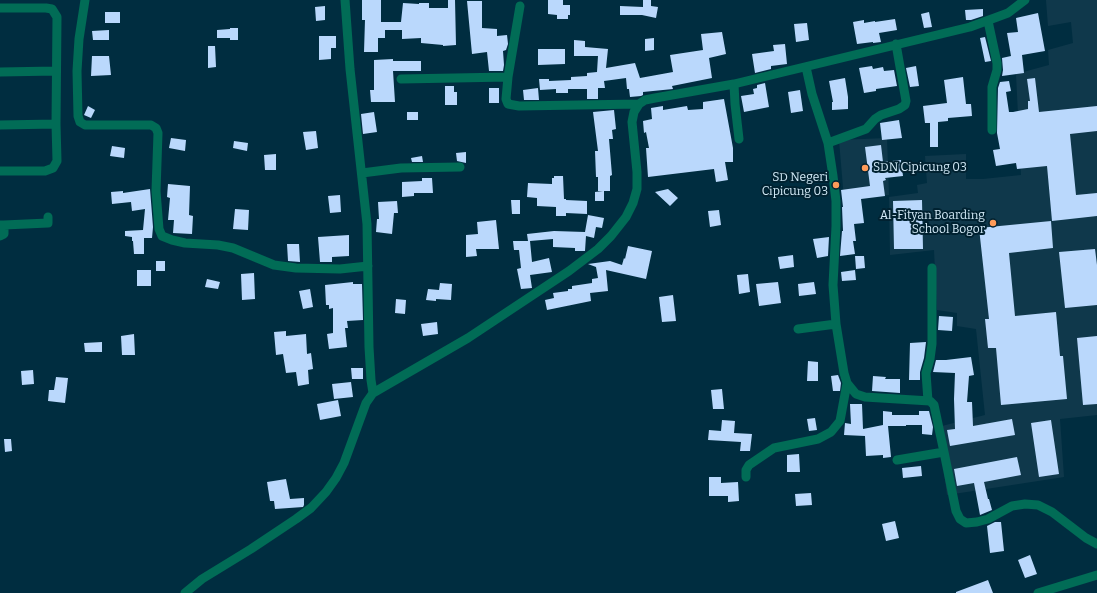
<!DOCTYPE html>
<style>
body{margin:0}
canvas{display:block;background:#002d40}
</style>
<canvas width="1097" height="593"></canvas>
<script>
const ctx = document.querySelector('canvas').getContext('2d');
ctx.lineJoin = 'round';
function paint(path, color) { ctx.fillStyle = color; ctx.fill(path, 'evenodd'); }
const poly = rows => new Path2D(rows.map(r => 'M' + r).join(''));
function strokePath(path, color, width, dash) { ctx.strokeStyle = color; ctx.lineWidth = width; ctx.lineCap = dash ? 'butt' : 'round'; ctx.setLineDash(dash || []); ctx.stroke(path); }
function drawText(font, color, halo, rows, align = 'center') {
  ctx.font = font + ' Bitter,serif'; ctx.lineWidth = 4; ctx.setLineDash([]); ctx.textBaseline = 'middle'; ctx.strokeStyle = halo; ctx.fillStyle = color; for (const [text, x, y, turn = 0] of rows) {
    ctx.save(); ctx.translate(x, y); ctx.rotate((+turn || 0) * Math.PI / 180); ctx.textAlign = isNaN(turn) ? turn : align; if (halo) ctx.strokeText(text, 0, 0); ctx.fillText(text, 0, 0); ctx.restore();
  }
}
paint(poly([
 [1046,0,1097,0,1097,415,1060,419,1064,477,947,495,938,427,985,415,976,329,957,326,957,313,937,310,934,250,890,255,889,197,918,193,917,185,927,183,925,156,966,154,966,179,983,179,1021,175,1016,74,1049,65,1048,50,1073,43,1071,22,1048,26],
 [887,138,889,195,844,199,839,140]
]), '#0f384b');
paint(poly([
 [362,0,381,0,381,22,401,22,403,3,419,4,419,3,429,3,429,8,448,8,448,0,455,0,456,45,443,46,443,45,421,43,421,38,402,39,402,30,385,30,385,38,378,38,378,52,364,52,365,20,362,20],
 [548,0,563,0,563,5,570,5,570,15,568,15,568,19,557,19,557,15,548,14],
 [643,0,651,0,651,6,658,7,656,18,642,15,620,15,620,6,643,7],
 [467,1,482,1,482,28,497,29,497,36,507,35,508,44,506,50,503,51,504,65,503,71,489,71,487,52,472,54],
 [325,6,325,20,316,21,315,7],
 [983,9,983,16,971,20,966,20,965,10],
 [105,12,120,12,120,23,105,23],
 [929,12,932,27,924,28,921,14],
 [1038,13,1045,51,1022,55,1024,73,1002,76,1003,70,1002,58,1011,56,1007,33,1018,32,1016,18],
 [895,19,897,30,879,33,881,42,873,43,873,42,857,44,853,22,864,20,864,23,875,21,875,22],
 [807,23,809,40,796,42,794,24],
 [230,28,238,28,238,40,230,40,230,38,217,38,217,30,230,29],
 [109,30,109,40,93,40,92,31],
 [722,32,726,54,709,58,712,78,672,86,673,89,643,92,643,95,641,96,630,97,629,89,627,89,626,78,604,81,605,88,598,88,598,99,587,99,587,89,568,89,568,93,556,93,556,89,540,90,539,79,549,79,549,81,571,80,571,77,587,76,587,73,597,72,598,56,574,56,574,40,585,41,585,47,608,49,606,68,635,63,640,78,673,72,670,55,703,50,701,34],
 [319,36,336,36,336,48,331,48,331,59,319,60],
 [985,37,991,61,985,62,980,38],
 [654,38,654,50,645,51,645,39],
 [785,44,787,64,771,66,771,69,755,73,752,54,774,51,773,45],
 [208,46,215,46,216,67,208,68],
 [538,49,565,49,565,64,538,65],
 [92,56,109,56,111,75,91,76],
 [393,59,393,61,421,61,421,71,393,71,395,102,371,102,370,90,374,90,374,60],
 [872,66,873,69,883,67,884,71,894,70,897,86,876,89,876,91,864,93,859,68],
 [916,66,919,86,910,87,906,68],
 [963,77,966,104,971,104,972,116,948,118,948,121,938,122,938,147,930,147,930,123,925,123,923,106,947,103,944,80],
 [845,78,848,97,848,109,832,110,832,102,833,102,829,81],
 [1035,78,1039,112,1097,106,1097,131,1070,134,1076,195,1097,193,1097,216,1052,221,1047,166,1017,169,1016,163,996,166,993,150,1000,149,997,133,998,88,1000,82,1009,81,1011,91,1006,92,1009,112,1013,112,1028,109,1028,101,1030,101,1027,79],
 [765,83,769,107,744,112,741,96,754,94,753,89,757,88,757,85],
 [445,86,454,86,454,92,457,92,457,105,445,105],
 [489,88,499,88,499,103,489,103],
 [538,88,539,100,524,100,523,90],
 [800,90,803,111,791,113,788,92],
 [724,99,733,148,733,162,725,162,728,180,716,182,714,169,648,177,646,148,649,148,646,132,644,133,643,121,652,119,651,108,663,106,663,110,687,106,688,110,703,109,703,102],
 [88,106,95,110,91,118,84,115],
 [614,110,616,129,612,130,613,139,609,139,612,175,610,176,610,191,604,191,604,201,595,201,595,192,603,191,598,191,598,177,596,177,595,151,598,151,593,112],
 [374,112,377,132,363,134,361,114],
 [407,112,418,112,418,120,407,120],
 [899,120,902,138,882,140,880,123],
 [316,131,318,148,306,150,303,132],
 [171,138,186,140,185,151,169,148],
 [234,141,248,143,247,151,233,148],
 [881,145,883,162,901,160,903,176,885,178,886,180,883,181,885,196,861,199,864,223,854,224,856,241,853,241,855,254,840,256,842,231,843,231,842,207,843,207,841,190,870,186,865,147],
 [112,146,125,148,124,158,110,156],
 [466,152,466,163,457,161,456,153],
 [276,154,276,170,265,170,264,155],
 [422,156,423,162,412,162,411,158],
 [554,176,563,176,564,199,566,199,566,200,587,201,587,214,566,213,566,216,556,216,556,207,537,206,537,198,527,197,528,183,552,184,552,178,554,178],
 [422,178,432,178,433,193,414,193,414,196,402,197,402,182,422,181],
 [168,184,190,186,189,215,193,216,192,234,173,233,174,220,168,220,170,198,167,197],
 [150,189,153,227,152,238,144,238,144,254,134,254,133,241,132,241,132,237,125,236,125,231,143,230,145,209,132,211,131,202,112,204,111,192,123,191,123,193],
 [668,189,678,198,670,206,655,192],
 [340,195,341,212,330,213,328,196],
 [511,200,520,200,520,214,512,214],
 [922,200,923,249,894,249,893,201],
 [397,201,398,213,394,213,392,234,376,232,377,219,379,219,378,202],
 [235,209,249,210,248,230,233,229],
 [719,210,721,225,710,227,708,211],
 [588,215,604,218,602,228,596,227,594,238,586,236,585,251,575,251,575,248,553,247,553,239,530,241,532,262,549,258,552,272,530,275,532,288,521,289,517,269,521,268,519,250,514,250,513,241,528,241,527,234,554,231,585,232],
 [496,220,499,249,476,249,477,256,466,257,466,235,478,234,477,222],
 [1051,221,1053,248,1009,253,1015,316,1056,312,1060,356,1063,356,1067,399,1001,405,996,348,988,348,985,319,989,319,979,228],
 [349,235,349,256,332,257,332,262,320,262,318,237],
 [829,237,828,256,817,258,813,239],
 [287,244,299,244,300,262,288,261],
 [628,246,652,251,646,279,606,270,608,291,590,293,591,301,547,310,545,300,554,298,553,293,568,291,568,289,572,289,572,286,592,283,592,279,598,278,596,267,588,264,610,261,622,265,624,258,625,259],
 [1095,249,1097,265,1097,305,1065,308,1059,252],
 [793,255,794,267,780,269,778,257],
 [855,256,864,256,865,268,856,269],
 [156,261,165,261,165,271,156,271],
 [137,270,151,270,151,286,137,286],
 [855,270,856,280,842,281,841,272],
 [254,273,255,299,242,300,241,274],
 [748,274,750,292,739,294,737,275],
 [207,279,220,282,218,289,205,287],
 [353,282,353,284,362,284,363,320,347,321,348,328,345,328,347,347,329,349,327,334,333,333,333,308,329,309,329,305,326,305,325,285],
 [778,282,781,303,759,306,756,284],
 [814,282,816,294,799,296,798,284],
 [440,283,452,284,451,300,436,299,436,301,426,300,428,289,439,290],
 [310,289,313,307,303,309,299,291],
 [673,295,676,321,662,322,659,297],
 [396,299,406,300,405,314,395,313],
 [939,316,953,317,952,331,938,330],
 [437,322,438,334,423,336,421,324],
 [286,331,286,336,306,334,307,354,311,353,313,369,308,370,309,384,298,386,296,372,286,373,283,354,276,355,274,332],
 [134,334,135,355,122,355,121,336],
 [1097,336,1097,404,1083,405,1077,338],
 [102,342,102,352,85,352,84,343],
 [926,342,924,358,920,372,920,380,909,380,910,343],
 [971,357,974,375,969,376,967,402,972,402,973,426,1012,419,1015,435,950,446,947,430,955,429,954,399,955,373,933,372,936,360,946,360],
 [808,361,818,362,818,381,807,381],
 [351,368,363,368,363,379,352,379],
 [33,370,34,384,22,385,21,371],
 [838,375,841,383,840,391,833,391,831,376],
 [873,376,886,377,885,379,900,379,900,393,872,391],
 [56,377,68,378,65,403,48,401,49,390,54,390],
 [351,382,353,397,334,399,332,384],
 [722,389,724,409,713,409,711,390],
 [338,400,341,416,320,420,317,404],
 [850,404,862,404,863,429,883,425,883,411,892,412,892,415,919,415,919,411,929,411,933,427,932,435,922,434,922,425,906,425,906,426,888,426,891,457,883,458,883,455,866,456,865,436,844,435,845,423,851,424],
 [815,418,817,430,809,431,807,419],
 [722,420,735,421,734,433,752,434,750,451,740,451,741,442,708,440,709,430,721,431],
 [1051,420,1059,474,1039,477,1031,423],
 [4,439,11,439,12,451,5,452],
 [799,454,800,472,787,472,787,455],
 [1017,457,1021,475,984,482,988,499,989,499,992,510,980,515,974,483,957,486,954,469],
 [921,466,922,476,903,478,902,468],
 [709,477,721,477,721,483,738,482,739,501,728,502,728,496,709,496],
 [286,479,290,499,304,498,304,505,303,507,275,509,274,501,270,501,267,482],
 [811,493,812,505,796,506,795,494],
 [895,521,899,538,886,541,882,524],
 [995,522,1001,522,1004,551,990,553,987,526],
 [1030,555,1037,574,1025,578,1018,560],
 [988,580,993,593,956,593,956,592]
]), '#bad8fc');
strokePath(poly([
 [85,0,79,39,77,71,78,116,80,122,85,125,151,125,156,128,158,133,156,191,159,229,162,236,172,240,185,243,218,245,233,248,274,265,296,268,340,269,368,266],
 [345,0,350,69,367,224,369,347,371,380,373,393],
 [520,6,508,77,506,99,508,104,519,106,639,104],
 [0,8,46,8,52,9,57,17,56,124,57,161,53,168,45,171,0,171],
 [988,21,997,63,997,70,992,87,992,130],
 [806,67,812,94,828,143,833,176,836,201,836,226,833,285,836,324,844,373,847,383,856,394,865,397,930,401,934,405,944,452,897,460],
 [0,72,56,71],
 [401,79,508,77],
 [734,84,735,104,739,139],
 [0,125,56,124],
 [828,143,866,129,875,119,881,115,899,109,905,105,906,101,896,44],
 [362,173,401,168,460,167],
 [0,225,4,225,4,234,0,236],
 [4,225,48,223,48,217],
 [798,329,836,324],
 [928,401,926,373,930,359,932,344,932,268],
 [944,452,956,511,960,519,966,523,977,522,988,519,1012,506,1025,504,1038,505,1052,512,1086,538,1097,544],
 [746,477,746,470,749,465,774,448,818,439,831,432,840,421,847,383],
 [185,593,202,579,251,549,296,519,311,508,326,492,336,478,344,463,366,403,373,393,468,338,569,271,598,249,611,236,626,217,633,203,637,189,637,172,632,122,634,112,639,104,645,100,655,98,734,84,970,27,1008,13,1025,0],
 [1038,593,1097,575]
]), '#016c56', 9);
for (const [x, y, r, color] of [
 [865,168,4,"#fe9b59"],
 [836,185,4,"#fe9b59"],
 [993,223,4,"#fe9b59"]
]) { const dot = new Path2D(); dot.arc(x, y, r, 0, 2 * Math.PI); ctx.fillStyle = color; ctx.fill(dot); strokePath(dot, '#012231', 1.5); }
drawText('12px', '#d3eaf7', '#012231', [
 ["SDN Cipicung 03",873,168,"left"],
 ["SD Negeri",828,178],
 ["Cipicung 03",828,192],
 ["Al-Fityan Boarding",985,216],
 ["School Bogor",985,230]
], 'right');
</script>
